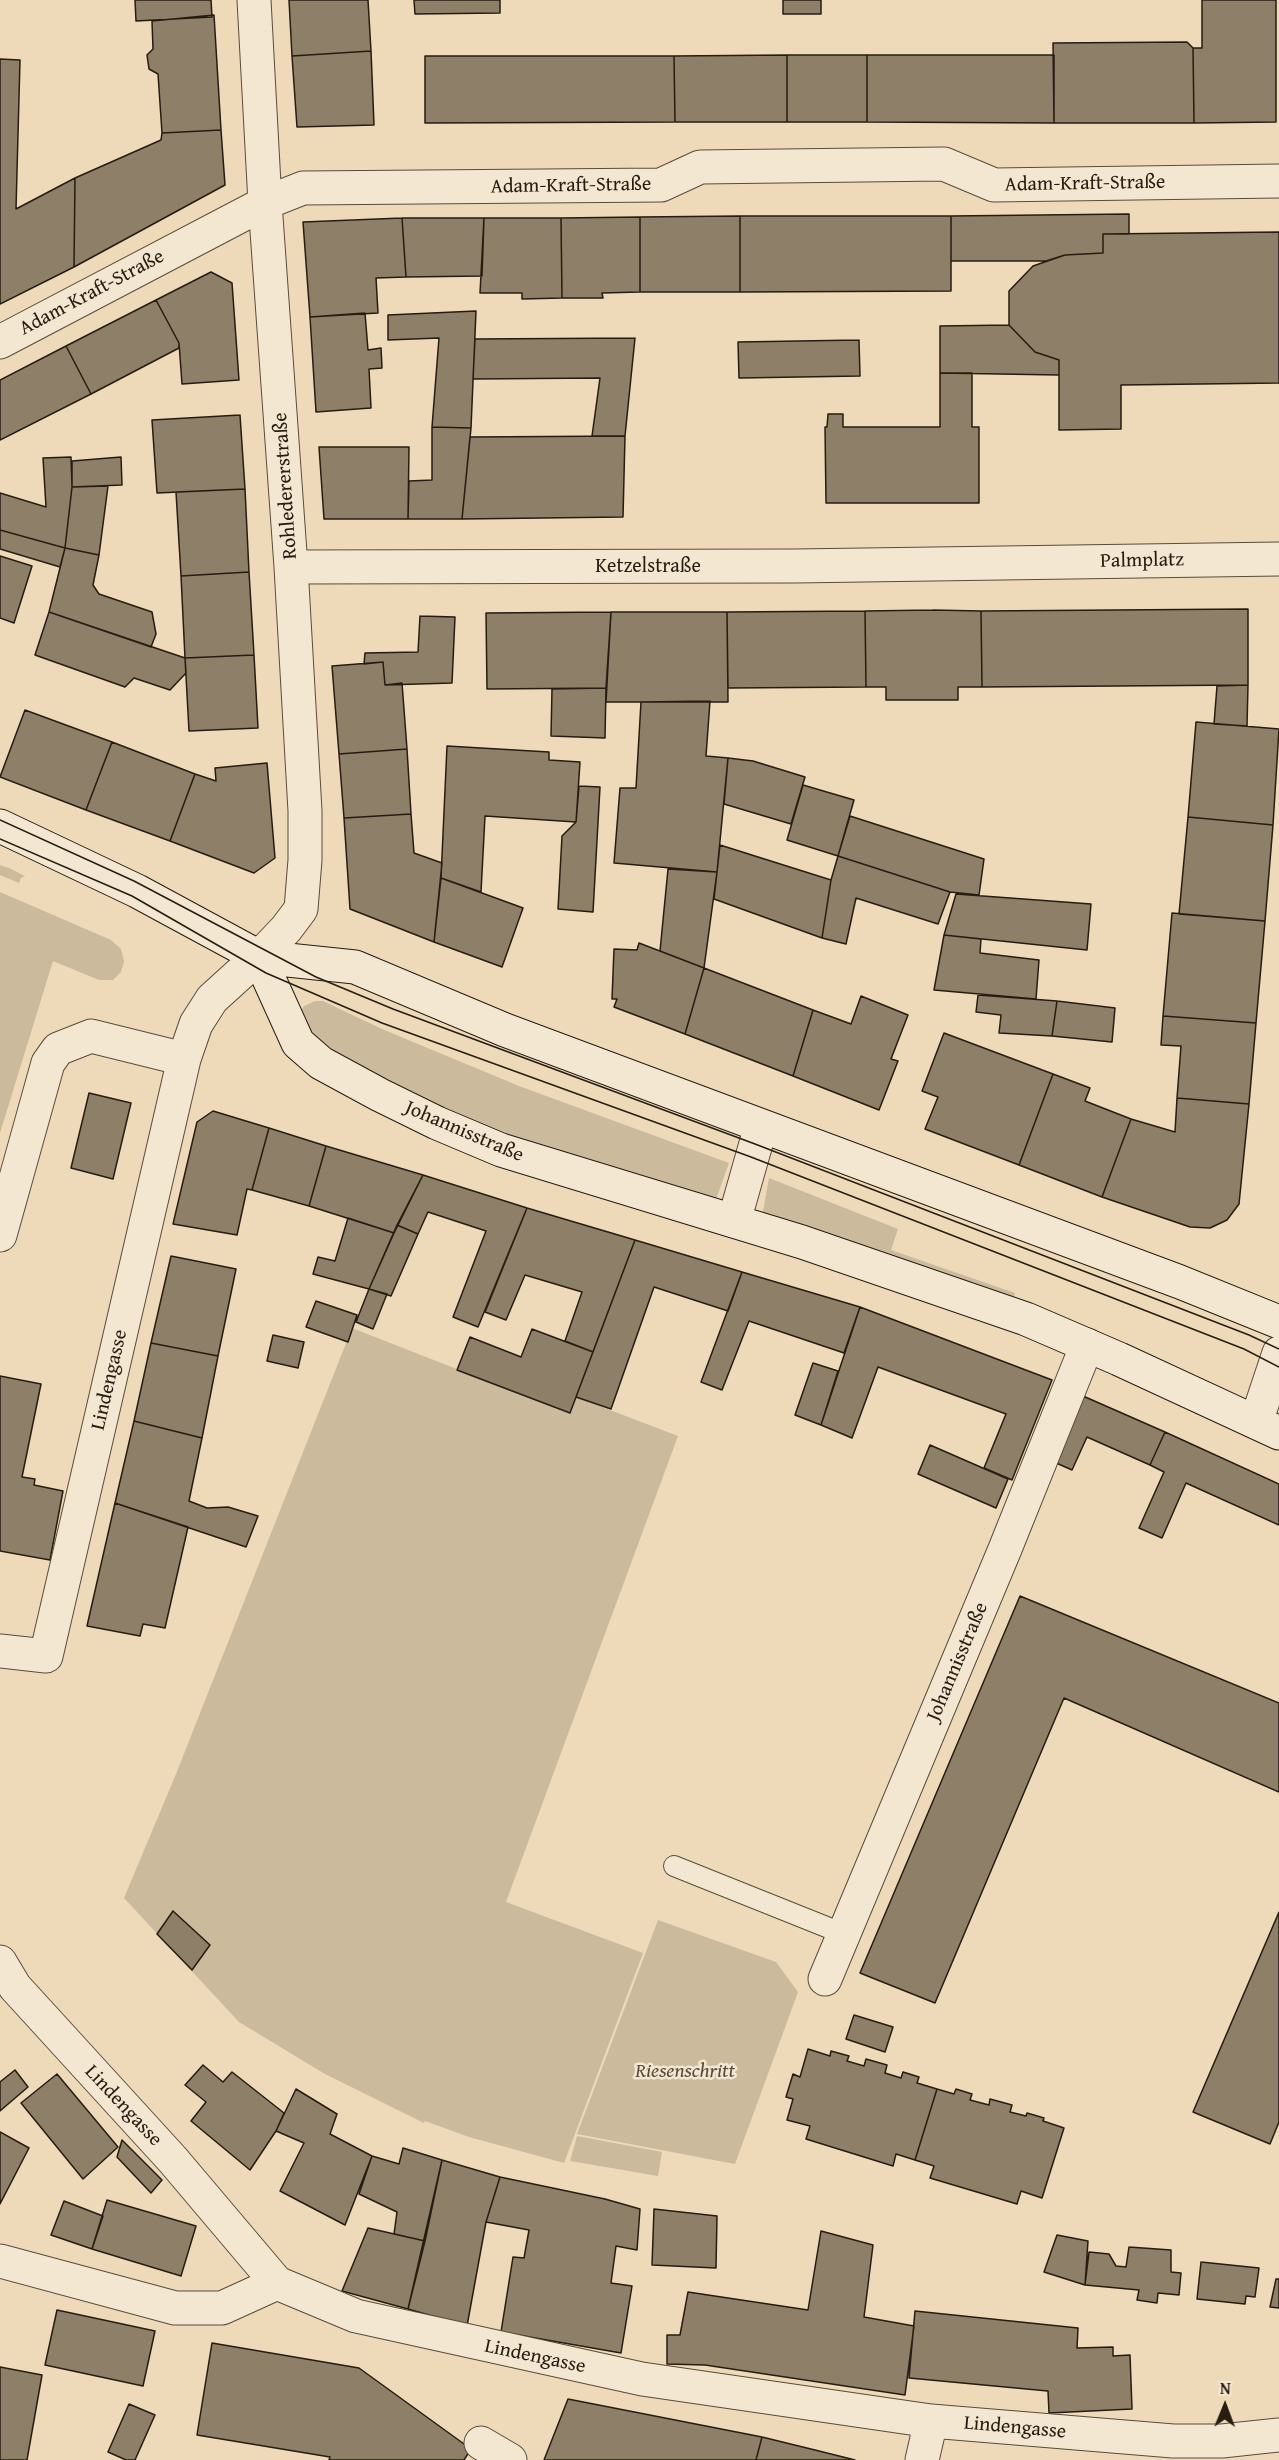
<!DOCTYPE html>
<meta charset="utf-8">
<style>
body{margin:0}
#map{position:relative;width:1279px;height:2460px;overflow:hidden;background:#eedab8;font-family:"Gentium Book Plus",serif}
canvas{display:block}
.north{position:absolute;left:1195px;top:2376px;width:60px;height:60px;-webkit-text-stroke:4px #f4e7d1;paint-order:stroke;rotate:1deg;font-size:16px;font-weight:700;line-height:24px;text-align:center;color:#261c11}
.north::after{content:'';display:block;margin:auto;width:21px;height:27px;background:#261c11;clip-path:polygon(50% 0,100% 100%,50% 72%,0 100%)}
</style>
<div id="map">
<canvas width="1279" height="2460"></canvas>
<div class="north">N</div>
</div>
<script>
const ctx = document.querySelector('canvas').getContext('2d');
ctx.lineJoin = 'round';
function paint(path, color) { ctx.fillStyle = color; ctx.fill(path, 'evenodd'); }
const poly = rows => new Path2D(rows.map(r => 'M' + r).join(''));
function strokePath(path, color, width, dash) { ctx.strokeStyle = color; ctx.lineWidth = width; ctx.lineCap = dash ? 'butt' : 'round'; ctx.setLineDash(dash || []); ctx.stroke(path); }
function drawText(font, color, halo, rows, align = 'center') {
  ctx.font = font + ' "Gentium Book Plus",serif'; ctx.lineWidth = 5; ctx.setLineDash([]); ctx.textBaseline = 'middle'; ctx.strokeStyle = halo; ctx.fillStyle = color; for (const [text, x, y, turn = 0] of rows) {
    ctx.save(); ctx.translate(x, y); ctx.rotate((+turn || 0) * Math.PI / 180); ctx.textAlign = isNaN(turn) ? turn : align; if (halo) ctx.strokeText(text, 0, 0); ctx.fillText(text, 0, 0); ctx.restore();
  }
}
paint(poly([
 [0,865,11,869,25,876,21,878,19,883,0,875],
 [0,892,111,940,121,949,124,961,121,972,113,980,99,980,53,961,0,1133],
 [315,1001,323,1001,382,1029,519,1086,729,1163,714,1205,412,1105,300,1027,300,1012,304,1006],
 [769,1178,898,1229,891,1250,1015,1293,1012,1303,762,1217],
 [352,1328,569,1413,576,1397,678,1436,506,1902,643,1953,564,2163,469,2137,425,2121,424,2123,325,2074,239,2022,124,1898,176,1774],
 [658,1920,776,1962,798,1992,735,2164,577,2134],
 [577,2136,662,2152,658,2176,570,2161]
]), '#ccba9c');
const building = poly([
 [135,0,211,0,212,17,136,21,135,0],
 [289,0,368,0,371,51,292,56,289,0],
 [414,0,500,0,500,13,415,14,414,0],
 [783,0,821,0,821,14,783,14,783,0],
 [1202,0,1276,0,1276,122,1194,123,1193,48,1202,48,1202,0],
 [214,15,221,130,162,133,158,74,149,69,147,55,153,49,152,21,214,15],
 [1187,42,1193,48,1194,123,1054,123,1053,43,1187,42],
 [371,51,374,125,297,127,292,56,371,51],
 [787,55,787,122,675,122,674,56,787,55],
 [787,55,867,55,867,122,787,122,787,55],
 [867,55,1054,55,1054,123,867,122,867,55],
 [425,56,674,56,675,122,425,123,425,56],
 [0,59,20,60,16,209,75,178,74,267,0,304,0,59],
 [221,130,225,185,74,267,75,178,161,140,162,133,221,130],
 [1129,214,1129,234,1103,234,1103,253,1065,255,1046,261,951,261,951,216,1129,214],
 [740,216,740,292,640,292,640,217,740,216],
 [740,216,951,216,951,291,740,292,740,216],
 [640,217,640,292,602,293,603,298,562,298,561,218,640,217],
 [402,218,484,218,482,276,406,277,402,218],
 [402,218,406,277,376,278,378,313,310,317,303,222,402,218],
 [484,218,561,218,562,298,522,299,522,293,480,293,484,218],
 [1279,232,1279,383,1121,385,1121,429,1059,430,1059,360,1035,352,1009,325,1009,291,1033,266,1065,255,1103,253,1103,234,1279,232],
 [211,272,232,283,239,380,182,384,179,343,156,300,211,272],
 [156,300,179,343,179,348,91,394,66,346,156,300],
 [476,311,471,428,432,427,439,338,388,340,388,315,476,311],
 [365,313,368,350,381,348,382,368,369,369,371,408,316,412,310,317,365,313],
 [1009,325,1035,352,1059,360,1059,375,940,373,940,326,1009,325],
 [635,338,625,436,592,436,600,378,473,379,475,339,635,338],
 [859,340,860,376,739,378,738,342,859,340],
 [66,346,91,394,0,440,0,380,66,346],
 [940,373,972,373,972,427,979,427,979,503,826,503,825,427,827,427,828,414,843,414,843,427,940,427,940,373],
 [240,415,245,489,157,493,152,420,240,415],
 [432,427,471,428,462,519,408,519,409,481,432,480,432,427],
 [625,436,623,517,462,519,470,437,625,436],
 [319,447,409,447,408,519,324,519,319,447],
 [71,457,72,487,65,548,0,530,0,493,46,507,43,458,71,457],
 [121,457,122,485,72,487,72,461,121,457],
 [108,486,99,555,65,548,72,487,108,486],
 [245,489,249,572,181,576,176,492,245,489],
 [0,530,65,548,60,567,0,549,0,530],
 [65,548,99,555,93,585,99,594,152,612,156,634,151,647,49,612,65,548],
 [0,556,32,566,14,623,0,618,0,556],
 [249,572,254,655,185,658,181,576,249,572],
 [1248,609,1248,685,982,687,981,611,1248,609],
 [933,610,981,611,982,687,958,687,958,700,886,700,886,687,866,687,865,611,933,610],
 [865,611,866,687,728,688,727,612,865,611],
 [49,612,185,658,186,673,170,690,134,678,125,687,35,655,49,612],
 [611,612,606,688,487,689,486,613,611,612],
 [611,612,727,612,728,702,606,702,611,612],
 [420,616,455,617,452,683,385,685,383,662,364,664,365,653,418,652,420,616],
 [254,655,258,728,189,731,185,658,254,655],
 [383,662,385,685,402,683,407,749,339,754,332,666,383,662],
 [1248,685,1247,726,1214,724,1217,686,1248,685],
 [606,688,605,738,551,736,552,689,606,688],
 [710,701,706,756,728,758,717,872,614,863,620,788,636,788,641,702,710,701],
 [25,710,112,742,86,810,0,777,25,710],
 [1196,722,1279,729,1273,825,1188,817,1196,722],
 [112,742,195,774,170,841,86,810,112,742],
 [447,746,549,752,549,760,580,762,576,822,485,816,481,892,441,878,447,746],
 [407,749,411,814,344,818,339,754,407,749],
 [728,758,753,761,805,777,791,824,724,804,728,758],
 [267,763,275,858,254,873,170,841,195,774,216,781,215,768,267,763],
 [803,785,854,800,838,856,787,840,803,785],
 [579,786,600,787,593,912,558,909,562,836,576,822,579,786],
 [411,814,414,853,442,863,434,942,350,909,344,818,411,814],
 [850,816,984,859,979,895,950,892,838,856,850,816],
 [1188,817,1273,825,1265,921,1179,914,1188,817],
 [720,845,831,880,822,938,714,899,720,845],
 [838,856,950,892,938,924,856,898,846,944,822,938,831,880,838,856],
 [668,869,717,872,704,968,660,951,668,869],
 [441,878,523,908,502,967,434,942,441,878],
 [956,894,1091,904,1087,950,944,935,956,894],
 [1172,913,1265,921,1256,1023,1163,1016,1172,913],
 [944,935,981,939,980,953,1039,960,1036,999,934,990,944,935],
 [639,943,704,968,685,1034,614,1007,617,999,612,999,614,949,637,950,639,943],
 [704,968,813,1010,793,1076,685,1034,704,968],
 [978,995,1057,1001,1052,1036,999,1033,1001,1015,976,1012,978,995],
 [861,996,908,1015,891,1059,898,1061,879,1110,793,1076,813,1010,851,1024,861,996],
 [1057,1001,1115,1008,1112,1042,1052,1036,1057,1001],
 [1163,1016,1256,1023,1249,1104,1177,1098,1181,1046,1161,1045,1163,1016],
 [944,1033,1053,1074,1019,1165,925,1129,938,1097,922,1091,944,1033],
 [1053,1074,1090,1088,1085,1101,1131,1119,1102,1197,1019,1165,1053,1074],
 [89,1093,131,1103,113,1179,71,1168,89,1093],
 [1177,1098,1249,1104,1239,1204,1227,1220,1210,1228,1190,1227,1102,1197,1131,1119,1175,1132,1177,1098],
 [213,1111,269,1128,252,1190,247,1189,237,1235,173,1224,197,1122,213,1111],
 [269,1128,326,1146,309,1206,252,1190,269,1128],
 [326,1146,423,1175,394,1233,309,1206,326,1146],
 [423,1175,527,1208,478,1327,453,1317,486,1231,428,1212,418,1234,397,1225,423,1175],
 [527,1208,635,1240,593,1352,565,1341,582,1292,525,1275,506,1320,485,1312,527,1208],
 [348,1218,394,1233,369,1289,313,1274,318,1257,335,1261,348,1218],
 [397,1225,418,1234,391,1296,369,1289,397,1225],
 [635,1240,742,1272,728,1311,654,1287,611,1409,576,1397,635,1240],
 [171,1256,236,1269,218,1356,151,1343,171,1256],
 [742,1272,860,1307,844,1353,749,1321,722,1390,701,1382,742,1272],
 [369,1289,387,1294,373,1329,356,1322,369,1289],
 [316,1301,357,1315,348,1342,306,1327,316,1301],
 [860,1307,1052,1380,1012,1480,984,1468,1006,1414,878,1367,852,1438,821,1425,860,1307],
 [532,1329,593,1352,570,1413,457,1370,470,1337,521,1357,532,1329],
 [273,1335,304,1342,298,1368,267,1361,273,1335],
 [151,1343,218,1356,202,1438,134,1421,151,1343],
 [813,1363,838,1371,821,1425,795,1415,813,1363],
 [0,1376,41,1384,22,1477,35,1479,34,1485,63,1491,50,1560,0,1551,0,1376],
 [1083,1396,1165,1432,1150,1465,1087,1437,1072,1470,1054,1462,1083,1396],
 [134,1421,202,1438,189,1501,207,1508,228,1507,258,1516,246,1547,115,1503,134,1421],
 [1165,1432,1279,1484,1279,1525,1186,1483,1162,1538,1139,1528,1164,1472,1150,1465,1165,1432],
 [930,1445,1008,1479,996,1508,918,1474,930,1445],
 [115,1503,188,1527,165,1628,143,1624,140,1636,87,1626,115,1503],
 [1020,1596,1279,1703,1279,1792,1064,1698,935,2003,860,1973,1020,1596],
 [173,1911,210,1945,192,1970,157,1934,173,1911],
 [1279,1912,1279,2122,1270,2144,1193,2112,1279,1912],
 [854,2015,893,2027,885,2052,846,2039,854,2015],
 [808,2049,830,2056,831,2051,849,2056,847,2061,864,2066,866,2059,887,2065,885,2073,901,2078,903,2072,919,2077,917,2083,937,2089,915,2160,896,2154,893,2166,806,2139,810,2126,787,2120,793,2099,786,2097,793,2074,800,2077,808,2049],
 [203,2065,223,2082,232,2072,284,2113,276,2131,250,2170,191,2121,206,2102,185,2085,203,2065],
 [15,2070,28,2087,0,2111,0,2082,15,2070],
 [57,2074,118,2147,83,2179,21,2103,57,2074],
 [296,2089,337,2114,330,2134,372,2156,345,2225,280,2191,304,2143,276,2131,296,2089],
 [937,2089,954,2094,956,2089,972,2094,970,2100,989,2105,990,2099,1012,2105,1010,2112,1026,2116,1027,2113,1044,2118,1043,2121,1064,2128,1042,2198,1021,2191,1017,2204,930,2178,934,2166,915,2160,937,2089],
 [0,2132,29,2148,0,2204,0,2132],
 [122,2140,162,2180,151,2193,117,2157,122,2140],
 [403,2148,442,2160,425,2241,394,2234,397,2212,359,2194,372,2156,399,2164,403,2148],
 [442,2160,500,2177,486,2222,467,2326,408,2309,442,2160],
 [500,2177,605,2199,640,2209,637,2250,616,2246,611,2283,632,2286,621,2353,501,2332,513,2257,524,2258,529,2230,486,2222,500,2177],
 [107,2200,196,2226,181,2276,92,2249,107,2200],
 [64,2201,103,2216,92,2249,51,2235,64,2201],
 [654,2209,717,2216,716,2268,652,2265,654,2209],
 [368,2228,425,2241,408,2309,342,2291,368,2228],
 [821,2231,873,2245,864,2317,914,2326,905,2395,705,2365,667,2364,667,2335,680,2335,688,2292,808,2310,821,2231],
 [1057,2235,1088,2241,1085,2285,1044,2272,1057,2235],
 [1129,2247,1171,2250,1171,2272,1181,2273,1179,2295,1158,2293,1157,2303,1137,2300,1139,2290,1085,2285,1089,2252,1109,2254,1116,2266,1126,2267,1129,2247],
 [1201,2262,1259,2268,1255,2297,1246,2296,1245,2304,1197,2299,1201,2262],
 [1276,2279,1279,2279,1279,2308,1270,2307,1276,2279],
 [57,2310,155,2331,143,2386,45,2365,57,2310],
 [915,2311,1078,2328,1077,2348,1113,2347,1113,2356,1130,2355,1132,2409,1049,2413,1048,2391,909,2378,915,2311],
 [212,2343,359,2368,471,2449,464,2460,329,2460,330,2457,197,2435,212,2343],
 [0,2367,42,2375,27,2460,0,2460,0,2367],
 [568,2399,762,2437,756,2460,544,2460,568,2399],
 [129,2404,155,2415,135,2460,126,2460,108,2452,129,2404],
 [762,2437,815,2450,855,2460,756,2460,762,2437]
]);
paint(building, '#8e7f68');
strokePath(building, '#261c11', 1.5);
const service = poly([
 [674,1866,844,1934]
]);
const minor = poly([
 [0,342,265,203,303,188,661,185,700,167,944,164,994,185,1279,181],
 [291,567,795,566,1279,559],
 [734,1221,761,1126],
 [0,1235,48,1063,58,1049,91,1036,184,1059],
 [1256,1422,1279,1353],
 [0,1651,46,1656,184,1059,196,1024,212,999,266,950,286,929,301,909,305,860,305,811,291,567,265,203,254,0],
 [0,1962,15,1987,173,2160,277,2283,356,2316,642,2379,931,2421,1173,2441,1222,2441,1279,2435],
 [825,1979,1005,1549,1087,1345],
 [0,2261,175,2308,222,2308,277,2283],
 [481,2443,510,2460],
 [922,2460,931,2421]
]);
const secondary = poly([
 [0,826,137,891,259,957,355,967,505,1030,1180,1282,1279,1322],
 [259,957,298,1043,321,1063,380,1095,437,1123,501,1150,802,1242,1026,1319,1119,1359,1279,1433]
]);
strokePath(service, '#584c3b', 22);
strokePath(minor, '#584c3b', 35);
strokePath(secondary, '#261c11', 35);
strokePath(service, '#f4e7d1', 20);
strokePath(minor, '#f4e7d1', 33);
strokePath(secondary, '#f4e7d1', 33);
strokePath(poly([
 [0,820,134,881,316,977,393,1009,755,1144,1249,1335,1279,1349],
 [0,839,132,896,266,973,382,1023,751,1157,1244,1349,1279,1367]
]), '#261c11', 1.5);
drawText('20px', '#261c11', '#f4e7d1', [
 ["Adam-Kraft-Straße",1085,184,-1],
 ["Adam-Kraft-Straße",571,186,-1],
 ["Adam-Kraft-Straße",92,293,-28],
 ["Rohledererstraße",286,486,-94],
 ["Palmplatz",1142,561,-1],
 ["Ketzelstraße",648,567],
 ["Johannisstraße",464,1132,23],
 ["Lindengasse",110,1380,-77],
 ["Johannisstraße",958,1662,-67],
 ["Lindengasse",123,2106,47],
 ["Lindengasse",535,2357,12],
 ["Lindengasse",1015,2428,5]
]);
drawText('italic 20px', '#584b3b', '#f4e7d1', [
 ["Riesenschritt",685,2072]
]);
</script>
